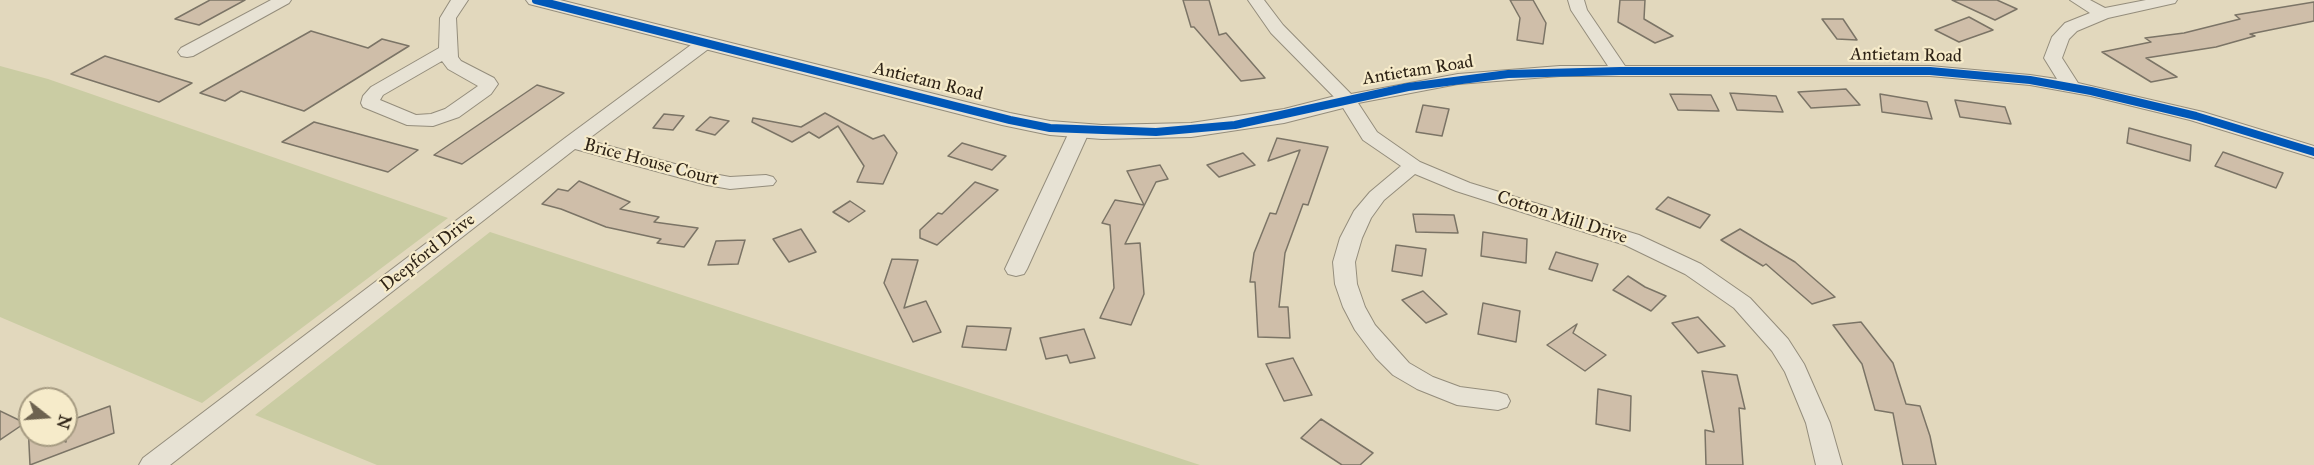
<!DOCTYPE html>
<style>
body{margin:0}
#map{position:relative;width:2314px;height:465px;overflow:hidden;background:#e2d8bd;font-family:"IM FELL Great Primer",serif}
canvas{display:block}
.north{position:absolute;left:18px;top:387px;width:60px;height:60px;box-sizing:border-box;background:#f6ebca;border:2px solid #a69b82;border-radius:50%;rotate:107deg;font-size:16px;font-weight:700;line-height:24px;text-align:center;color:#2e2316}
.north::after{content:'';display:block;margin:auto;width:21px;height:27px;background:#6d6250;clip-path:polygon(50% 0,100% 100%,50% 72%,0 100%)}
</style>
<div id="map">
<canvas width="2314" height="465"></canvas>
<div class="north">N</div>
</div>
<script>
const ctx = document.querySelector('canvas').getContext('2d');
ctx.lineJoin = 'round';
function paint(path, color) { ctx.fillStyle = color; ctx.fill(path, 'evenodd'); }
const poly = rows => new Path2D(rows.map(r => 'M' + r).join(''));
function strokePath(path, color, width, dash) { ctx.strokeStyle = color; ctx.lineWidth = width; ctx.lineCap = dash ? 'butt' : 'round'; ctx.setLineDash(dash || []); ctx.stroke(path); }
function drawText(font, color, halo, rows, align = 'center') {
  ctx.font = font + ' "IM FELL Great Primer",serif'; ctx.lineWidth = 4.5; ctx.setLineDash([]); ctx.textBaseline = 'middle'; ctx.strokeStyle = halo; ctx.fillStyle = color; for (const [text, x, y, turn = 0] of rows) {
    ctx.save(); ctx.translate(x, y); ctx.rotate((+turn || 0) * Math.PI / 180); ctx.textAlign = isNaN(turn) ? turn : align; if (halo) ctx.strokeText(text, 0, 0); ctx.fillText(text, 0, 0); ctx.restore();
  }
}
paint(poly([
 [0,66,48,79,448,218,202,403,0,317],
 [490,232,1200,465,377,465,255,415]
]), '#cacca3');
const building = poly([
 [210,0,245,0,199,25,175,19,210,0],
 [1183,0,1209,0,1219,35,1226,33,1265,78,1241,81,1194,27,1191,27,1183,0],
 [1510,0,1533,0,1546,23,1543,44,1517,40,1520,18,1510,0],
 [1620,0,1645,0,1644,19,1673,36,1655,43,1618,22,1620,0],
 [1952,0,1997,0,2017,9,1995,20,1952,0],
 [2314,2,2314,21,2250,34,2255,36,2216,47,2146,58,2177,77,2151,82,2102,52,2151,42,2145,38,2184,33,2240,19,2235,15,2314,2],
 [1969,17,1993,30,1959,42,1935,30,1969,17],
 [1822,19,1843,19,1857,40,1837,39,1822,19],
 [311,31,368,48,382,39,409,46,304,111,241,91,225,101,200,93,311,31],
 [105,56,192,83,159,102,71,74,105,56],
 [537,85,564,93,462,164,434,155,537,85],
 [1846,89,1860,105,1811,108,1798,92,1846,89],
 [1730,93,1776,96,1783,112,1737,110,1730,93],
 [1670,94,1711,95,1719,111,1678,110,1670,94],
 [1880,94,1927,102,1932,119,1882,112,1880,94],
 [1955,100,2005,107,2011,124,1960,117,1955,100],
 [1423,105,1449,109,1442,136,1416,132,1423,105],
 [825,113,873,139,884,135,897,153,883,184,857,182,864,166,838,126,819,138,809,132,792,142,752,122,753,118,801,127,825,113],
 [664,114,684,116,673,130,653,128,664,114],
 [710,117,729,121,715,135,696,130,710,117],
 [314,122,418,150,388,172,282,142,314,122],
 [2129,128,2191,145,2190,161,2127,143,2129,128],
 [1277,138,1328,147,1308,205,1303,204,1285,253,1279,307,1288,307,1290,338,1258,337,1255,282,1250,282,1254,253,1270,213,1276,214,1300,150,1268,161,1277,138],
 [962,143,1006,156,992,170,948,156,962,143],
 [2223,152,2283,173,2276,188,2215,166,2223,152],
 [1243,153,1255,165,1219,177,1207,165,1243,153],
 [1160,165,1168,179,1156,182,1125,244,1140,243,1144,294,1131,325,1100,318,1114,288,1110,225,1102,223,1115,200,1144,205,1127,171,1160,165],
 [579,181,630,202,620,209,659,217,654,222,698,228,684,247,657,243,661,239,606,227,561,209,542,204,558,189,568,191,579,181],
 [975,182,998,190,937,245,920,238,920,230,938,213,942,214,975,182],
 [1668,197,1710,215,1700,228,1656,209,1668,197],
 [850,201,865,211,849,222,833,212,850,201],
 [1413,214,1454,215,1458,233,1416,232,1413,214],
 [801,229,816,252,789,262,773,239,801,229],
 [1740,229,1795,262,1835,297,1812,304,1766,264,1763,266,1721,240,1740,229],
 [1483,232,1527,239,1526,263,1481,256,1483,232],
 [745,240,738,264,708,265,716,241,745,240],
 [1396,245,1426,249,1422,276,1392,271,1396,245],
 [1556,252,1598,264,1592,281,1549,269,1556,252],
 [892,259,918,260,904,308,926,301,941,332,913,342,884,283,892,259],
 [1628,276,1645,287,1666,296,1651,311,1613,290,1628,276],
 [1423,291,1447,314,1426,323,1402,300,1423,291],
 [1483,303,1520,311,1516,342,1478,334,1483,303],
 [1698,317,1725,346,1698,353,1672,323,1698,317],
 [1861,322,1893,363,1906,404,1920,406,1930,436,1936,465,1903,465,1893,413,1875,410,1862,364,1833,325,1861,322],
 [1577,324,1573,333,1606,355,1585,371,1547,345,1577,324],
 [967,326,1011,328,1006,350,962,347,967,326],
 [1084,329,1095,358,1070,363,1067,355,1046,359,1040,338,1084,329],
 [1293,358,1312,395,1284,401,1266,364,1293,358],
 [1702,371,1737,375,1745,409,1739,408,1743,465,1706,465,1705,430,1714,432,1702,371],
 [1598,389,1631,396,1630,431,1596,424,1598,389],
 [110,406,114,433,30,465,28,424,30,425,30,435,51,435,66,442,66,422,110,406],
 [0,411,25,423,0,440,0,411],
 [1321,419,1373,453,1360,465,1342,465,1301,438,1321,419]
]);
paint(building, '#cfbea9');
strokePath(building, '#7b7466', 1.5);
const minor = poly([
 [271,0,291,0,289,3,193,56,187,57,181,56,178,52,181,48,271,0],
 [451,0,468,0,456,18,458,57,461,61,494,78,498,84,491,94,459,117,433,126,407,125,363,107,361,103,363,96,371,87,439,48,440,18,451,0],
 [442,61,448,69,478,86,445,109,431,114,416,115,380,100,383,95,442,61],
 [1248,0,1264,0,1283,25,1351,94,1458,74,1560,66,1608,66,1571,10,1568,0,1584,0,1587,10,1625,66,1930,66,2030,75,2057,79,2044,58,2052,37,2065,23,2090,13,2070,0,2090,0,2105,8,2146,0,2177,0,2175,3,2108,18,2077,31,2069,39,2062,58,2078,83,2203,112,2314,146,2314,158,2190,120,2091,96,2030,85,1930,76,1560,76,1458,84,1358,103,1377,132,1420,162,1470,183,1639,235,1701,264,1750,298,1788,339,1804,364,1830,423,1842,465,1816,465,1806,423,1785,372,1772,351,1734,308,1685,274,1625,245,1456,191,1415,174,1384,200,1371,218,1362,238,1355,262,1357,284,1365,307,1375,325,1409,363,1433,377,1460,387,1498,392,1507,395,1510,401,1507,407,1498,410,1457,405,1417,389,1393,375,1376,358,1355,330,1343,307,1335,284,1333,262,1340,238,1354,211,1370,192,1401,166,1363,140,1340,103,1271,33,1248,0],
 [705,38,711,39,714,43,711,47,587,140,708,173,730,177,766,175,773,177,776,181,773,185,730,189,707,185,575,149,170,465,139,465,143,458,565,138,699,39,705,38],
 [1080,124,1087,126,1090,130,1027,269,1024,274,1016,276,1008,274,1005,269,1070,130,1073,126,1080,124]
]);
const tertiary = poly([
 [526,0,560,0,1010,113,1050,121,1102,125,1191,123,1284,109,1347,93,1355,95,1358,100,1355,105,1284,123,1191,137,1102,139,1050,135,1002,125,529,4,526,0]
]);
strokePath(minor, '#948d7c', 2);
strokePath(tertiary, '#948d7c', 2);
paint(minor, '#e7e2d4');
paint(tertiary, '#e7e2d4');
strokePath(poly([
 [536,0,1010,120,1050,128,1156,132,1235,125,1408,87,1508,74,1620,71,1930,71,2030,80,2091,91,2196,116,2314,152]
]), '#0057b8', 8);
drawText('18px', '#2e2316', '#f6ebca', [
 ["Antietam Road",1906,56,1],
 ["Antietam Road",1418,71,-9],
 ["Antietam Road",928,82,14],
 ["Brice House Court",651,163,15],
 ["Cotton Mill Drive",1562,218,18],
 ["Deepford Drive",428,253,-38]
]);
</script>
